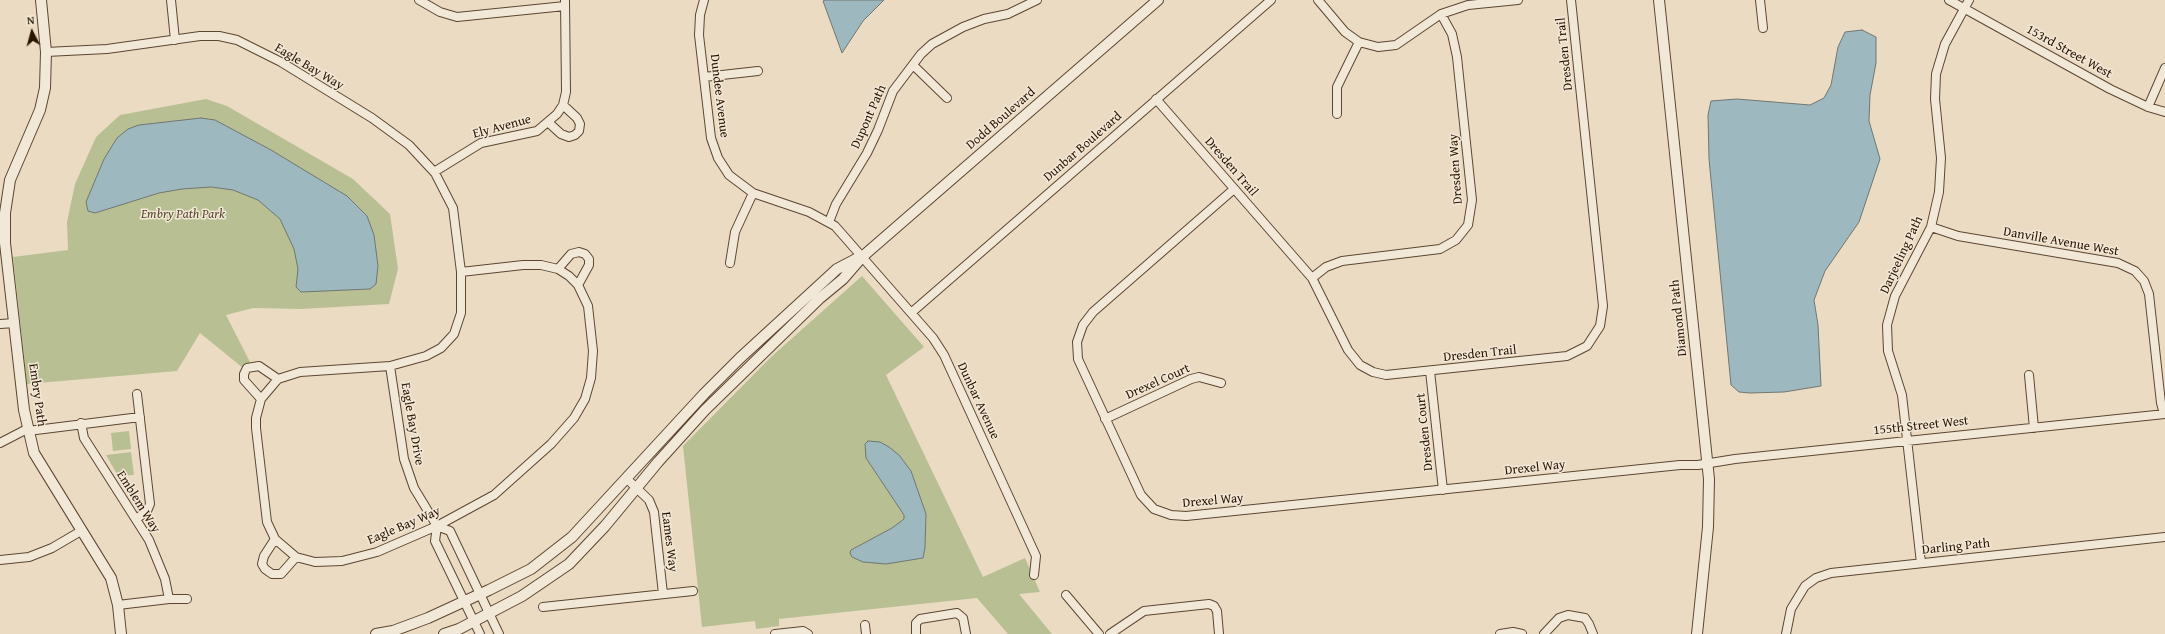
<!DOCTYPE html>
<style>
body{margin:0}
#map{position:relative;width:2165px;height:634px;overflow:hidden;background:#ebdbc3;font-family:"Gentium Book Plus",serif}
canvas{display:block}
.north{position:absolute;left:12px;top:12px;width:40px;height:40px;-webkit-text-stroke:3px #f2e8d8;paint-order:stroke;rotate:354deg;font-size:11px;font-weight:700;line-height:16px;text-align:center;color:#2c1500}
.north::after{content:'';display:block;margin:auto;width:14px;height:18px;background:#2c1500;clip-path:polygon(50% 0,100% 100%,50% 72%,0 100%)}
</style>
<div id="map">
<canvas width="2165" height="634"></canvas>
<div class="north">N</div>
</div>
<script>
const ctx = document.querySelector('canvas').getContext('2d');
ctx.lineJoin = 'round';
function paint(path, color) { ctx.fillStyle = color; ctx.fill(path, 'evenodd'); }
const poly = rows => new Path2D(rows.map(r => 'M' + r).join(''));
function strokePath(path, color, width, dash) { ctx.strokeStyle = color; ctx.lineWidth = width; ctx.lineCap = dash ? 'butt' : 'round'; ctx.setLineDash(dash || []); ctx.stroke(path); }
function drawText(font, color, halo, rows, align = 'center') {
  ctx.font = font + ' "Gentium Book Plus",serif'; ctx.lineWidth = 3; ctx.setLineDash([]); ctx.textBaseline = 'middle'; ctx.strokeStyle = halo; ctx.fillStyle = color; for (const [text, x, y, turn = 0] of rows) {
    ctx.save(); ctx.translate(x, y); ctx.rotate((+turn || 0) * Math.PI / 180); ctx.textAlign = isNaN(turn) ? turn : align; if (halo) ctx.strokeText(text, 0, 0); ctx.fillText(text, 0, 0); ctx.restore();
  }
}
paint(poly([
 [206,99,227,106,353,179,390,214,398,269,389,304,301,309,253,308,226,315,250,362,243,368,200,333,177,371,27,384,13,257,68,250,67,222,75,184,96,137,120,115],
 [862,276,924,347,886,375,983,577,1025,558,1040,592,1019,594,1052,634,1008,634,977,598,779,619,779,626,756,629,755,621,702,627,683,446,771,357],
 [129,431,131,449,113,451,111,433],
 [131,452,134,475,118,476,106,455]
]), '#b8c093');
const water = poly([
 [825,0,884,0,863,21,842,53,823,1,825,0],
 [1862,30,1876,37,1876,63,1870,95,1869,121,1880,159,1859,222,1825,271,1814,300,1818,325,1821,386,1784,392,1750,393,1739,392,1731,385,1709,159,1708,115,1711,101,1737,99,1810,105,1824,98,1831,85,1838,47,1845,32,1862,30],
 [201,118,215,120,271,150,347,196,367,216,374,235,378,266,376,284,370,289,301,292,296,287,298,269,294,249,280,219,258,200,233,190,211,187,182,189,159,193,95,213,88,211,86,202,104,159,117,138,128,129,139,125,201,118],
 [868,441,880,442,889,447,899,455,911,471,926,514,925,548,923,558,886,564,863,562,852,557,850,553,851,550,892,528,904,519,904,515,866,458,865,444,868,441]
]);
paint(water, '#9db8be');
strokePath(water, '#707772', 1);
const minor = poly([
 [171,0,175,40],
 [419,0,440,12,457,17,565,6],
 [704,0,700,15,699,35,711,138,718,158,729,175,753,193,809,212,835,226,933,338,944,355,1036,556,1034,575],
 [1318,0,1345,32,1359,42,1378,47,1396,45,1441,14,1468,5,1518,0],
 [1760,0,1763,28],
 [1949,0,2110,89,2148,107,2165,112],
 [46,52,107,49,200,36,219,36,237,40,281,62,372,118,409,145,435,173,453,208,461,272,461,313,454,334,441,348,426,356,390,366,300,372,278,379,261,399,256,418,256,428,267,522,275,539,296,557,315,562,342,561,377,552,437,526,494,495,551,444,574,418,585,399,591,378,593,351,588,306,578,285,569,276,558,269,541,265,523,265,461,272],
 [913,65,947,98],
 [704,77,758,71],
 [1156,99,1312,278,1348,350,1360,365,1373,372,1386,375,1567,356,1587,346,1600,326,1603,306,1571,0],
 [2148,107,2165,68],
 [1337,114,1337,87,1359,42],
 [549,123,561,134,569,137,575,135,579,131,580,124,577,118,563,105],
 [434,172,481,143,537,131,557,114,563,105,566,92,565,0],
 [1234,189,1093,312,1083,325,1077,342,1078,359,1141,495,1154,509,1171,515,1186,516,1680,465,1698,465,1735,459,2165,414],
 [829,222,836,204,867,153,878,130,893,91,921,54,932,44,963,27,984,19,1008,14,1037,0],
 [1931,227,1958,236,2118,263,2135,271,2144,281,2149,294,2161,403,2164,414],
 [730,263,735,232,753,193],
 [558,269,571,254,579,252,585,254,589,259,589,265,578,285],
 [1312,278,1326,267,1342,261,1440,249,1456,240,1468,225,1472,200,1457,57,1452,34,1441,14],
 [911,313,1271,0],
 [0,324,15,323],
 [390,366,404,459,414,488,437,526,450,531,499,634],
 [1430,371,1443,490],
 [2029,375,2034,428],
 [261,399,244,380,244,374,247,368,259,366,278,379],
 [1105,419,1191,379,1199,377,1221,383],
 [81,423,84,438,149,540,165,579,169,599,118,605],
 [28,431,140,417],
 [0,443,27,429],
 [627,479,649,500,654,512,663,594],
 [136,519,147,511,150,504,137,394],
 [437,526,435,541,480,634],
 [275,539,264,556,262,564,265,569,272,574,281,574,296,557],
 [0,560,29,557,52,548,81,531],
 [1921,563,1902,395,1888,351,1887,325,1895,296,1931,227,1939,192,1941,158,1935,99,1936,74,1945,44,1969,0],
 [1066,595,1099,634],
 [169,599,187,599],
 [543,607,693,591],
 [865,625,866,634],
 [775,634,803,631,808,634],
 [916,634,916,623,920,619,957,613,963,618,966,634],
 [1110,634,1144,611,1209,604,1214,606,1217,611,1219,634],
 [1500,634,1513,632,1522,634],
 [1544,634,1559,618,1568,615,1585,618,1589,624,1593,634],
 [1786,634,1791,609,1805,586,1816,578,1831,573,2165,537]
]);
const tertiary = poly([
 [41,0,46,52,45,88,40,110,10,180,5,213,5,243,24,410,34,453,111,578,118,605,121,634],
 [1659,0,1709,479,1708,527,1697,634],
 [376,634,393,631,428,618,489,590,531,569,572,537,704,394,740,358,837,269,858,258],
 [444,634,459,629,522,596,569,564,605,526,658,462,705,410,820,298,843,279,862,257,1158,0]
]);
strokePath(minor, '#5c4631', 10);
strokePath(tertiary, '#5c4631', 12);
strokePath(minor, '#f2e8d8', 8);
strokePath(tertiary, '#f2e8d8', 10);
drawText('13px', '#2c1500', '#f2e8d8', [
 ["153rd Street West",2069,52,29],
 ["Dresden Trail",1565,54,-96],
 ["Eagle Bay Way",309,67,31],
 ["Dundee Avenue",719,96,83],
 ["Dupont Path",869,117,-66],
 ["Dodd Boulevard",1001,119,-41],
 ["Ely Avenue",502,127,-15],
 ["Dunbar Boulevard",1083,147,-41],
 ["Dresden Trail",1231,167,49],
 ["Dresden Way",1456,169,-94],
 ["Danville Avenue West",2061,242,10],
 ["Darjeeling Path",1902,255,-65],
 ["Diamond Path",1679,318,-96],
 ["Dresden Trail",1480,354,-6],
 ["Drexel Court",1158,382,-24],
 ["Embry Path",37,395,82],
 ["Dunbar Avenue",978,401,65],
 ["Eagle Bay Drive",412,424,80],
 ["155th Street West",1921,426,-6],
 ["Dresden Court",1425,432,-96],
 ["Drexel Way",1535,468,-6],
 ["Drexel Way",1213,501,-5],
 ["Emblem Way",138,502,58],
 ["Eagle Bay Way",404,526,-23],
 ["Eames Way",669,542,83],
 ["Darling Path",1956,547,-6]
]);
drawText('italic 13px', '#56482c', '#f2e8d8', [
 ["Embry Path Park",183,215]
]);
</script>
